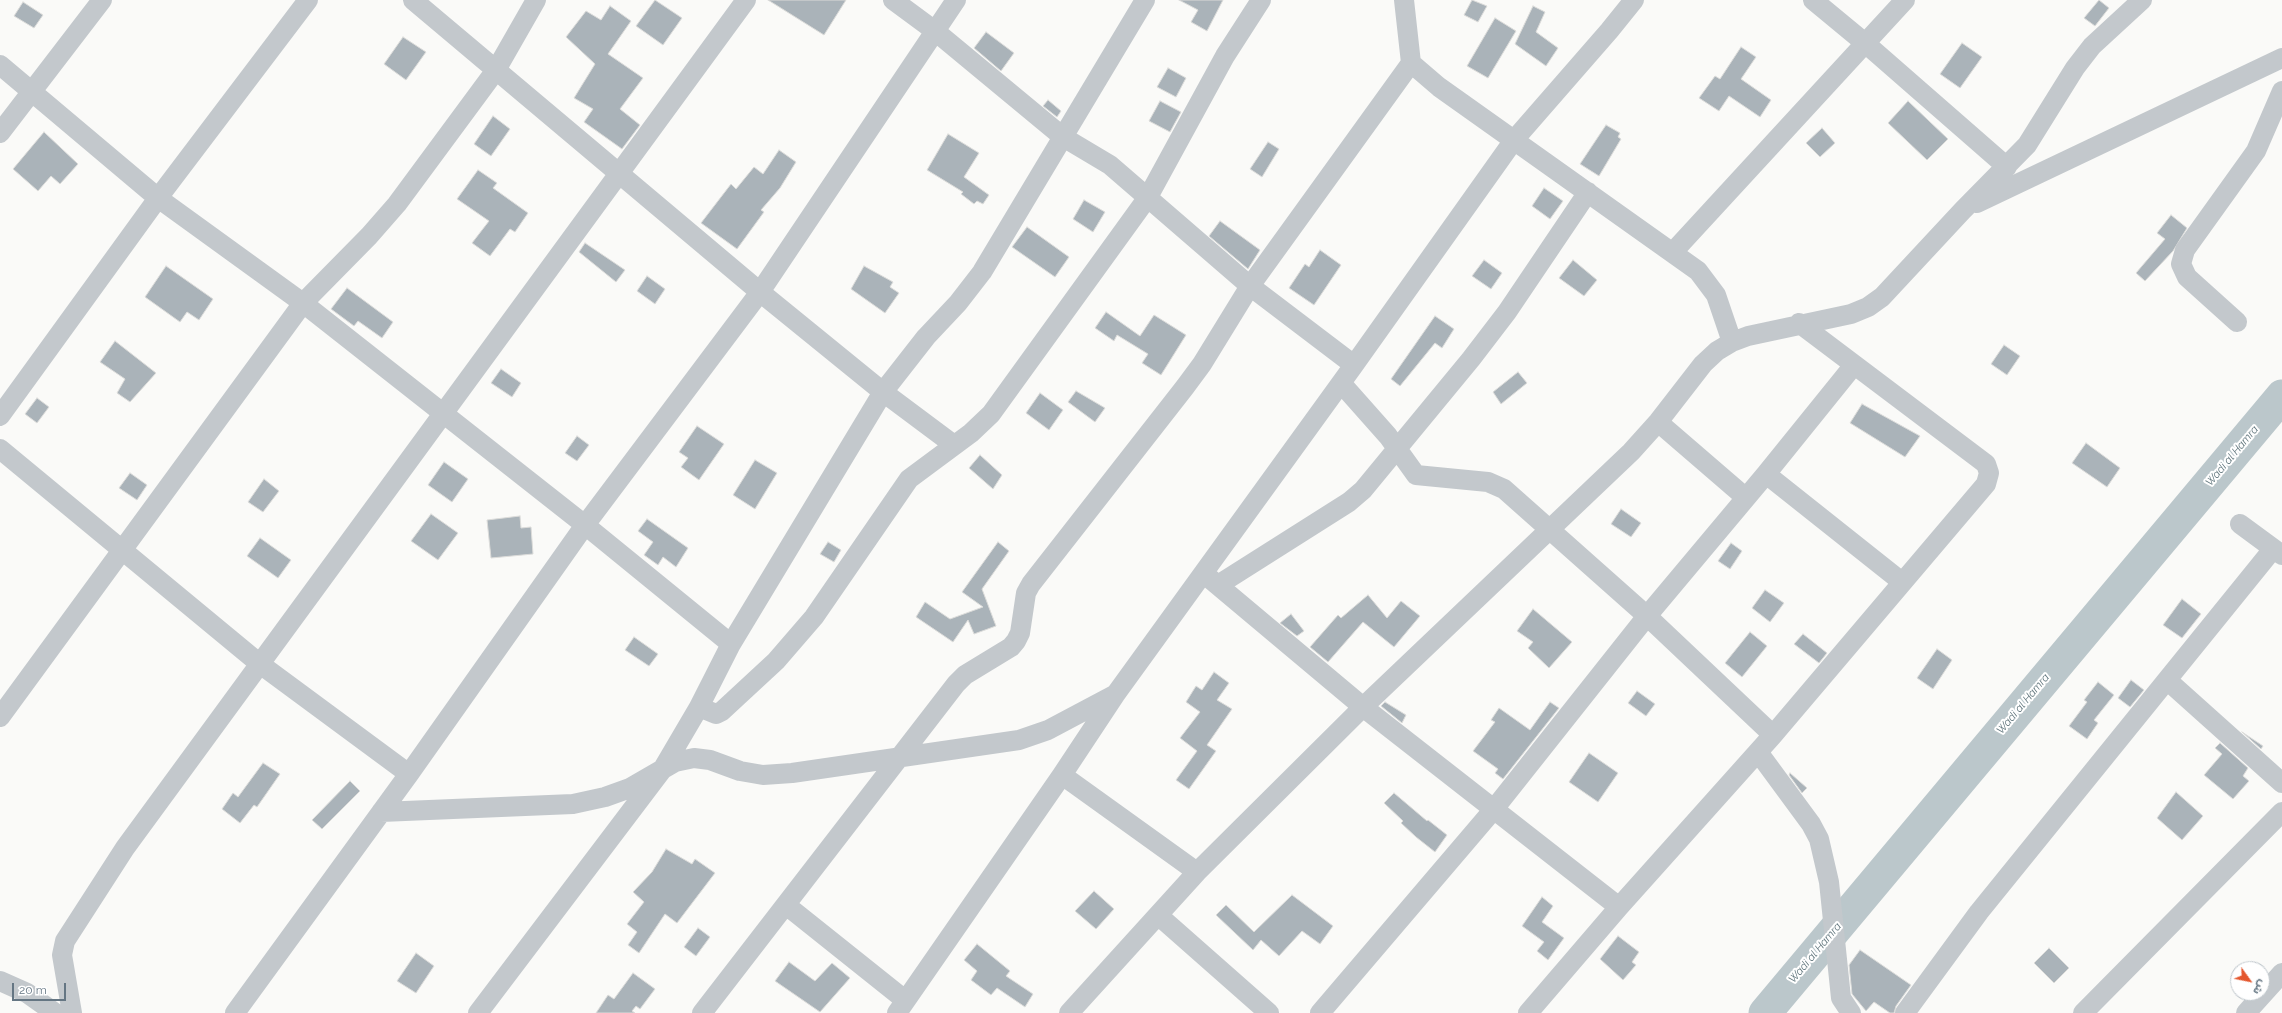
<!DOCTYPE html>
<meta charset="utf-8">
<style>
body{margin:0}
#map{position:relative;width:2282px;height:1013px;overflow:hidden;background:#fafaf8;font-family:Raleway,"Noto Sans Arabic",sans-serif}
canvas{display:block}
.north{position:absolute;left:2230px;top:961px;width:40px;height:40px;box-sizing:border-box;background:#fff;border:1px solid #c1c8cd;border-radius:50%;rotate:123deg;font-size:11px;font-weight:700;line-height:16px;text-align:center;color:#657683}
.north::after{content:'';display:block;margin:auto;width:14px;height:18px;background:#e4572e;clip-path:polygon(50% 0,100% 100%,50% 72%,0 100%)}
.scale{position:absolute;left:12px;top:983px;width:54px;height:18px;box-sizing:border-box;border:2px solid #657683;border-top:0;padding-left:5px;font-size:12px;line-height:14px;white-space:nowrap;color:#657683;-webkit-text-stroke:3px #fff;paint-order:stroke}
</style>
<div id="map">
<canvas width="2282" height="1013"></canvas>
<div class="north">ش</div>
<div class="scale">20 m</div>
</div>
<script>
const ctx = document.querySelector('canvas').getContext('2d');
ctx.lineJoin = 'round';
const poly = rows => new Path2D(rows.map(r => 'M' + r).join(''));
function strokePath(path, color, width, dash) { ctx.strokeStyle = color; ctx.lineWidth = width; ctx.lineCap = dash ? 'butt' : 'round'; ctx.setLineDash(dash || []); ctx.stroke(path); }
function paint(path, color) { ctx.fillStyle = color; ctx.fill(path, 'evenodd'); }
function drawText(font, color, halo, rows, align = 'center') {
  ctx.font = font + ' Raleway,sans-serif'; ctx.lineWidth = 4; ctx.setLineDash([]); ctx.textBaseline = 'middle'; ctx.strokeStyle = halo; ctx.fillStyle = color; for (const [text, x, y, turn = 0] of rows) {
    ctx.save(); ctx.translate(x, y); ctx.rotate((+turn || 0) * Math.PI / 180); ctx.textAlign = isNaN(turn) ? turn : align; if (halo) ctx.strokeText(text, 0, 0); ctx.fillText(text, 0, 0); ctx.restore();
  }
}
strokePath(poly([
 [1765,1013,2282,396]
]), '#bbc7cb', 33);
const building = poly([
 [655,0,682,18,663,45,636,26,655,0],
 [768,0,846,0,824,35,768,0],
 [1179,0,1223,0,1207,31,1191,22,1198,10,1179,0],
 [1472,0,1487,6,1478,22,1464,15,1472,0],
 [2099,0,2109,8,2095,26,2084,18,2099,0],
 [23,2,43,15,34,28,14,16,23,2],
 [610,6,631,21,608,54,643,78,620,109,640,125,622,149,584,122,593,109,574,98,595,64,566,37,586,11,601,20,610,6],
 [1533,6,1545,12,1536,32,1558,48,1546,66,1515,44,1533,6],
 [1495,18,1516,31,1488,78,1467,66,1495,18],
 [986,32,1014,53,1001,71,974,48,986,32],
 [403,37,426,52,406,80,384,64,403,37],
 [1962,43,1982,57,1960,88,1940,74,1962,43],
 [1741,47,1756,57,1741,79,1771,100,1760,117,1729,96,1719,111,1699,98,1715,76,1720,79,1741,47],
 [1168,68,1186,78,1176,97,1157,87,1168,68],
 [1048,100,1061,111,1057,117,1043,106,1048,100],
 [1160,101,1181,112,1170,132,1149,121,1160,101],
 [1908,101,1948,139,1927,160,1888,123,1908,101],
 [493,116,510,129,491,156,474,144,493,116],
 [1606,125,1620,133,1618,137,1621,139,1599,176,1580,164,1606,125],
 [1822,128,1835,143,1820,157,1806,143,1822,128],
 [44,132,78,164,60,184,51,176,38,191,13,169,44,132],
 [948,134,979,153,964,177,989,195,983,204,977,201,974,204,961,194,963,192,927,170,948,134],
 [1268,142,1279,149,1262,177,1250,169,1268,142],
 [779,150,796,162,780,188,761,210,764,212,737,249,701,223,731,184,736,189,754,167,763,174,779,150],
 [478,170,497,183,493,188,528,213,515,232,510,229,490,256,472,243,489,221,457,199,478,170],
 [1544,188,1563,201,1550,219,1532,206,1544,188],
 [1084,200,1105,212,1093,232,1073,219,1084,200],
 [2171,215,2187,228,2173,251,2145,281,2136,273,2165,239,2157,233,2171,215],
 [1220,221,1260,250,1248,269,1209,236,1220,221],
 [1027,227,1069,257,1055,277,1012,247,1027,227],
 [585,243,625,270,616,282,579,252,585,243],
 [1320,250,1341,265,1314,305,1289,288,1305,264,1309,267,1320,250],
 [1484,260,1502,273,1491,289,1472,276,1484,260],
 [1573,260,1597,280,1584,296,1559,278,1573,260],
 [166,266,213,299,199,320,187,312,180,322,145,297,166,266],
 [864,266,893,282,890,287,899,293,885,313,851,289,864,266],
 [647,276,665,289,655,304,637,291,647,276],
 [347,288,393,322,382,338,358,321,354,326,331,309,347,288],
 [1106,312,1140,336,1154,315,1186,335,1161,375,1142,363,1148,354,1117,335,1114,341,1095,328,1106,312],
 [1435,316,1454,329,1442,348,1435,343,1400,386,1391,379,1435,316],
 [115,341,156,373,130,402,117,393,125,379,100,362,115,341],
 [2004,345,2020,356,2007,375,1991,364,2004,345],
 [501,369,521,383,512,397,491,383,501,369],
 [1518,372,1527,383,1501,404,1493,392,1518,372],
 [1076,391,1105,408,1095,422,1068,402,1076,391],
 [1040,393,1063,410,1049,430,1026,413,1040,393],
 [37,398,49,407,37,423,25,414,37,398],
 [1862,404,1920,436,1905,457,1850,423,1862,404],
 [697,426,724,444,699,480,681,467,688,458,679,452,697,426],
 [577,436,589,445,577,461,565,453,577,436],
 [2086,443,2120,468,2107,487,2072,463,2086,443],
 [980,455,1002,475,993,489,969,468,980,455],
 [755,460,777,473,755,509,733,495,755,460],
 [444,462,468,479,452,502,428,485,444,462],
 [130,473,147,485,137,500,119,488,130,473],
 [264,479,279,491,263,512,248,502,264,479],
 [1621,509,1641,523,1631,537,1611,524,1621,509],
 [431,514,458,533,438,560,411,541,431,514],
 [520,516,521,528,531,527,533,554,491,558,487,520,520,516],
 [647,519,688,548,676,567,663,557,658,565,644,555,653,542,638,531,647,519],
 [260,538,291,560,278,578,247,556,260,538],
 [828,542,841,550,834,562,820,554,828,542],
 [998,542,1009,551,982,589,996,626,974,634,968,620,953,642,916,617,925,602,950,619,983,607,962,592,998,542],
 [1731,543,1742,551,1730,569,1718,561,1731,543],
 [1765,590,1784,603,1770,622,1752,608,1765,590],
 [1368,595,1387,618,1401,601,1420,616,1394,647,1363,622,1328,662,1310,647,1338,615,1341,618,1368,595],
 [2182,599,2201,614,2182,638,2163,625,2182,599],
 [1533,609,1572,642,1549,668,1528,648,1533,642,1517,631,1533,609],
 [1291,614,1304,631,1297,636,1280,623,1291,614],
 [1750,632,1767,646,1742,677,1725,663,1750,632],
 [1803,634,1827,653,1819,663,1794,644,1803,634],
 [634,637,658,654,649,666,625,650,634,637],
 [1937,649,1952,660,1933,689,1917,678,1937,649],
 [1214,672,1229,683,1217,700,1232,709,1207,745,1216,751,1189,789,1176,780,1197,751,1180,738,1200,712,1186,702,1196,686,1202,690,1214,672],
 [2131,680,2144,690,2130,707,2118,698,2131,680],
 [2098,682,2114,695,2094,720,2098,723,2087,739,2069,726,2087,702,2084,700,2098,682],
 [1637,691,1655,704,1646,716,1628,703,1637,691],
 [1385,702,1406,715,1402,723,1381,706,1385,702],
 [1550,702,1559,708,1503,779,1495,773,1498,769,1473,751,1495,722,1491,720,1499,708,1530,730,1550,702],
 [2242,732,2263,746,2261,749,2242,732],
 [2220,743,2248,768,2243,776,2249,781,2233,799,2204,775,2222,754,2215,748,2220,743],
 [1589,753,1618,773,1598,802,1569,782,1589,753],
 [263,763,280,774,257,807,254,805,240,823,222,809,233,793,238,797,263,763],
 [1790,773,1807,788,1802,793,1789,775,1790,773],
 [350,781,360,791,322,829,312,820,350,781],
 [2176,792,2203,816,2182,840,2157,818,2176,792],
 [1394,793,1427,821,1428,820,1447,835,1435,852,1416,837,1401,823,1403,821,1384,803,1394,793],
 [666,849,692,864,695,859,715,873,677,923,665,914,639,953,628,945,637,932,627,924,644,902,633,892,652,872,666,849],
 [1094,891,1114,909,1096,929,1075,911,1094,891],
 [1292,895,1333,926,1320,944,1302,931,1279,956,1261,940,1253,950,1216,915,1226,905,1254,932,1292,895],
 [1542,897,1553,906,1542,922,1564,938,1548,960,1537,951,1544,942,1522,926,1542,897],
 [698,928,710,937,696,956,684,947,698,928],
 [1618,936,1639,952,1632,962,1636,965,1623,980,1600,959,1618,936],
 [977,944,1010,971,1006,976,1033,994,1025,1007,997,988,991,995,971,980,977,971,964,960,977,944],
 [2049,948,2069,968,2054,983,2034,963,2049,948],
 [1860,950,1911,985,1896,1006,1894,1013,1890,1013,1874,1002,1866,1011,1852,994,1849,965,1860,950],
 [416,953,434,966,416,993,397,981,416,953],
 [789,962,815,981,832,963,850,978,820,1012,775,981,789,962],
 [633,973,655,989,640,1009,636,1006,632,1011,635,1013,596,1013,608,995,614,999,633,973]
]);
paint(building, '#aab3b9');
strokePath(building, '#dcdcda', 1);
strokePath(poly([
 [413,0,760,292,883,392,954,445],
 [893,0,935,31,1063,137,1110,165,1250,286,1354,365],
 [1813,0,1865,43,2007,167],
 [1411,63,1439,87,1698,271,1716,295,1732,342],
 [0,65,158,198,303,303,585,525,731,644],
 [0,133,102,0],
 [1977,203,2282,58],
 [1673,252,1905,0],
 [2237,322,2187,277,2181,264,2185,250,2256,151,2282,91],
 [1341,383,1388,436,1416,475,1488,482,1504,489,1647,616,1773,735],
 [0,416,158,198,308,0],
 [1658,422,1745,497],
 [0,449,260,664,409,774],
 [1766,474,1902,582],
 [2240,524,2282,555],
 [1208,577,1363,707,1619,907],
 [1218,585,1349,502,1363,490,1471,359,1507,312,1588,192],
 [2167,680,2282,783],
 [699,707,716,714,722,711,776,661,814,617,909,479,971,433,991,414,1148,197,1225,56,1261,0],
 [0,717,303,303,369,236,397,204,496,70,536,0],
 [1758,752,1811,824,1819,839,1829,882,1841,998,1851,1013],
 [1062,775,1197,872],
 [381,812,573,804,605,797,630,788,675,762,694,758,710,760,740,771,763,775,792,773,1019,740,1048,730,1114,695],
 [786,905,905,1000],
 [1159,916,1269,1013],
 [0,981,27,993,55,1013],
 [72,1013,62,955,65,941,125,848,746,0],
 [235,1013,409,774,585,525,760,292,956,0],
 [478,1013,662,770,699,707,731,644,883,392,926,337,958,303,982,272,1145,0],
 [702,1013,956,684,965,675,1011,647,1016,641,1020,633,1026,593,1031,584,1185,387,1202,364,1250,286,1411,63,1404,0],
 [897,1013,1062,775,1115,695,1354,365,1514,140,1609,31,1634,0],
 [1069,1013,1197,872,1363,707,1631,452,1658,422,1703,364,1717,351,1732,342,1748,336,1851,314,1868,307,1882,297,1963,210,2027,145,2075,68,2092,46,2142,0],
 [1320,1013,1494,809,1647,616,1766,474,1854,365],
 [1528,1013,1619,907,1773,735,1986,484,1989,473,1986,464,1799,323],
 [1905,1013,1979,912,2273,549],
 [2083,1013,2282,812],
 [2246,1013,2282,973]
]), '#c3c8cc', 20);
drawText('italic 11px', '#60757c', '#fff', [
 ["Wadi al Hamra",2232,456,-50],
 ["Wadi al Hamra",2023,704,-50],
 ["Wadi al Hamra",1815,953,-50]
]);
</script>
